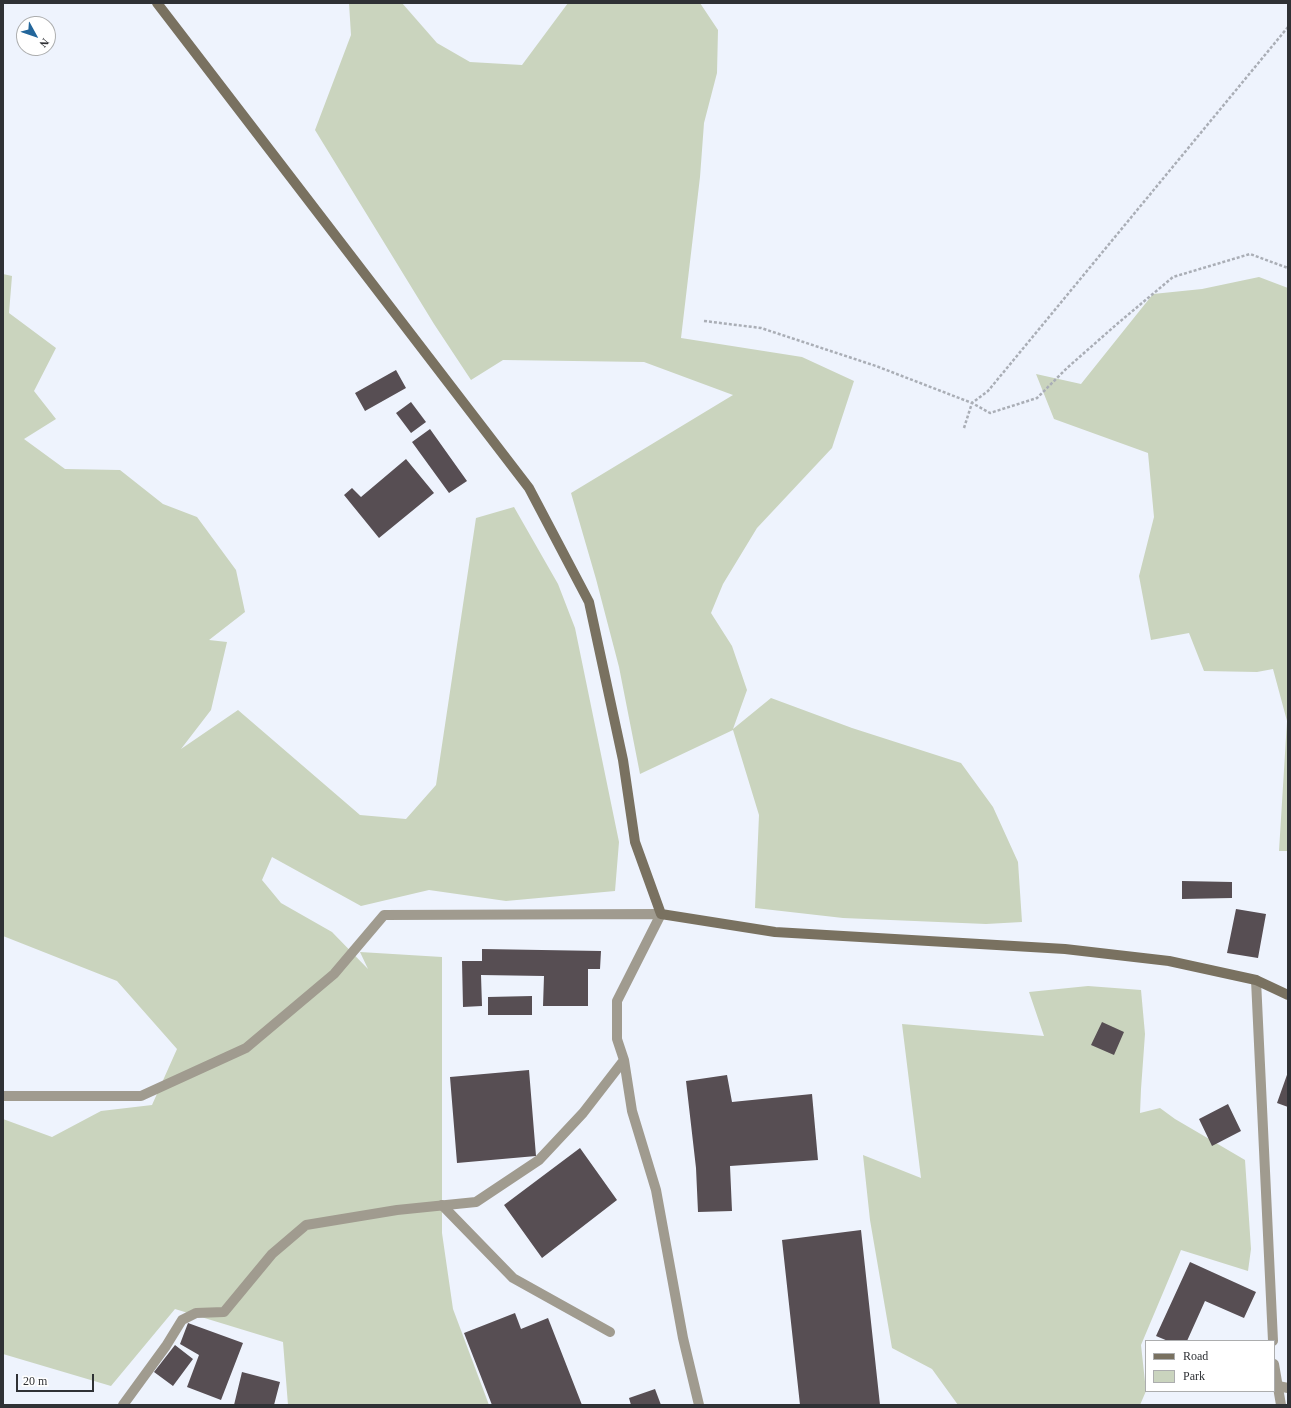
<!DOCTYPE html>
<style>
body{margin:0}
#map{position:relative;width:1291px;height:1408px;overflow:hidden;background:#eef3fd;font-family:"Times New Roman",serif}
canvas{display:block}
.frame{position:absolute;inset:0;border:4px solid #2f3135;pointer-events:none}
.legend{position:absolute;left:1145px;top:1340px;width:130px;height:52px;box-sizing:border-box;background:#fff;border:1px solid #acadae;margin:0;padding:5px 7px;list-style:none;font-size:12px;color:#2f3135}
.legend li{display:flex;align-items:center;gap:8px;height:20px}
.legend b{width:20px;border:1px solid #acadae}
.north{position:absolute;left:16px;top:16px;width:40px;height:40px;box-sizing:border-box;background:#fff;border:1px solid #acadae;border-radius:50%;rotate:130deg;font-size:11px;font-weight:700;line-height:16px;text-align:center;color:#2f3135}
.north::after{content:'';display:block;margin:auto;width:14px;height:18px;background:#23669b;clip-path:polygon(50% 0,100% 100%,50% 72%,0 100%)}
.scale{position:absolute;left:16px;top:1374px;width:78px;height:18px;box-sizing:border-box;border:2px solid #2f3135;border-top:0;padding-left:5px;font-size:12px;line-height:14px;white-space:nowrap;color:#2f3135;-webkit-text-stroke:3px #fff;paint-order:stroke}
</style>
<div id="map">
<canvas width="1291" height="1408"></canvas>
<div class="frame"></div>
<ul class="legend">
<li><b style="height:5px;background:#797160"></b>Road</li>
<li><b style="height:11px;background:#cad4be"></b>Park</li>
</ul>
<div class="north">N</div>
<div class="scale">20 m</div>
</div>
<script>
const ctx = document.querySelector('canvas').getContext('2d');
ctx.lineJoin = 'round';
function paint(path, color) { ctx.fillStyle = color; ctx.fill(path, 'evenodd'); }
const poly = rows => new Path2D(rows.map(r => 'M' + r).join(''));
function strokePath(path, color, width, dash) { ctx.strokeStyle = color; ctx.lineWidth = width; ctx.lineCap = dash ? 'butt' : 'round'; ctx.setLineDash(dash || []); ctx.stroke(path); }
paint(poly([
 [349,3,402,3,437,43,470,62,522,65,568,3,700,3,718,30,717,73,704,123,700,177,681,338,802,357,854,381,832,448,757,528,723,584,711,613,732,646,747,690,733,729,771,698,852,728,961,763,993,807,1018,862,1022,922,986,924,843,918,755,908,759,815,733,730,640,774,619,667,596,579,571,493,733,395,644,362,503,360,471,380,434,324,315,130,351,35],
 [3,274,12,276,9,313,56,348,34,391,56,419,24,439,65,469,120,470,163,504,197,517,236,570,245,612,209,640,227,642,211,710,181,749,238,710,360,815,406,819,436,785,476,518,514,507,558,584,575,628,619,842,615,891,506,901,429,890,361,906,272,857,262,880,281,903,332,932,368,969,360,952,442,957,442,1233,453,1309,489,1405,288,1405,283,1342,175,1309,111,1386,3,1354,3,1119,52,1137,101,1111,152,1105,177,1049,117,981,3,936],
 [1259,277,1288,288,1288,851,1279,851,1287,721,1273,669,1257,672,1204,671,1189,633,1151,640,1139,576,1154,517,1148,453,1054,419,1036,374,1081,384,1153,294,1202,289],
 [1088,986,1141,990,1145,1034,1141,1089,1140,1113,1160,1108,1175,1119,1245,1160,1251,1249,1248,1271,1181,1250,1141,1345,1146,1391,1140,1405,958,1405,932,1369,892,1348,870,1220,863,1155,921,1178,902,1024,1044,1036,1029,992]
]), '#cad4be');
paint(poly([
 [396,370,406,388,365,411,355,393],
 [411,402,426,422,411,433,396,413],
 [430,429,467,481,449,493,412,442],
 [406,459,434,493,379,538,344,495,352,488,361,497],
 [1182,881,1232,882,1232,898,1182,899],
 [1236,909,1266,914,1258,958,1227,953],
 [482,949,601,951,600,969,588,969,588,1006,543,1006,544,976,481,975,482,1006,463,1007,462,961,482,961],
 [532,996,532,1015,488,1015,488,997],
 [1102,1022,1124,1032,1114,1055,1091,1045],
 [529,1070,536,1156,457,1163,450,1077],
 [1288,1072,1288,1107,1277,1103],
 [727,1075,732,1102,812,1094,818,1160,730,1166,732,1211,698,1212,696,1168,686,1081],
 [1228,1104,1241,1131,1212,1146,1199,1119],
 [580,1148,617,1200,542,1258,504,1205],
 [861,1230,880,1405,800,1405,782,1240],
 [1190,1262,1256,1292,1244,1318,1205,1301,1187,1341,1168,1341,1156,1336],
 [515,1313,521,1329,548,1318,582,1405,492,1405,464,1333],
 [188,1323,243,1343,221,1400,187,1387,199,1355,180,1344],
 [175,1345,193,1359,173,1386,154,1372],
 [242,1372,280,1382,274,1405,234,1405],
 [655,1389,661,1405,631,1405,629,1398]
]), '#574e53');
strokePath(poly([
 [704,321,761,328,876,366,972,403,990,413,1037,398,1067,368,1117,324,1173,277,1250,254,1288,268],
 [964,428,972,403,988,391,1288,27]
]), '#aaaeb6', 2.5, [3, 2]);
strokePath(poly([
 [442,1205,513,1278,610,1332],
 [1278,1386,1288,1388]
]), '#a09b8f', 10);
strokePath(poly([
 [1256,980,1273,1341],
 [3,1096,141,1096,246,1048,334,974,384,915,661,914,617,1001,617,1039,624,1060,632,1111,656,1190,683,1338,699,1405],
 [1274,1364,1281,1405],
 [123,1405,166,1346,182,1320,196,1313,224,1312,272,1254,306,1225,397,1210,476,1202,539,1160,583,1113,624,1060]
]), '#a09b8f', 10);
strokePath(poly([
 [157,3,529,488,589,602,623,760,635,842,661,914,775,932,1065,949,1169,961,1256,980,1288,995]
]), '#797160', 10);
</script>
